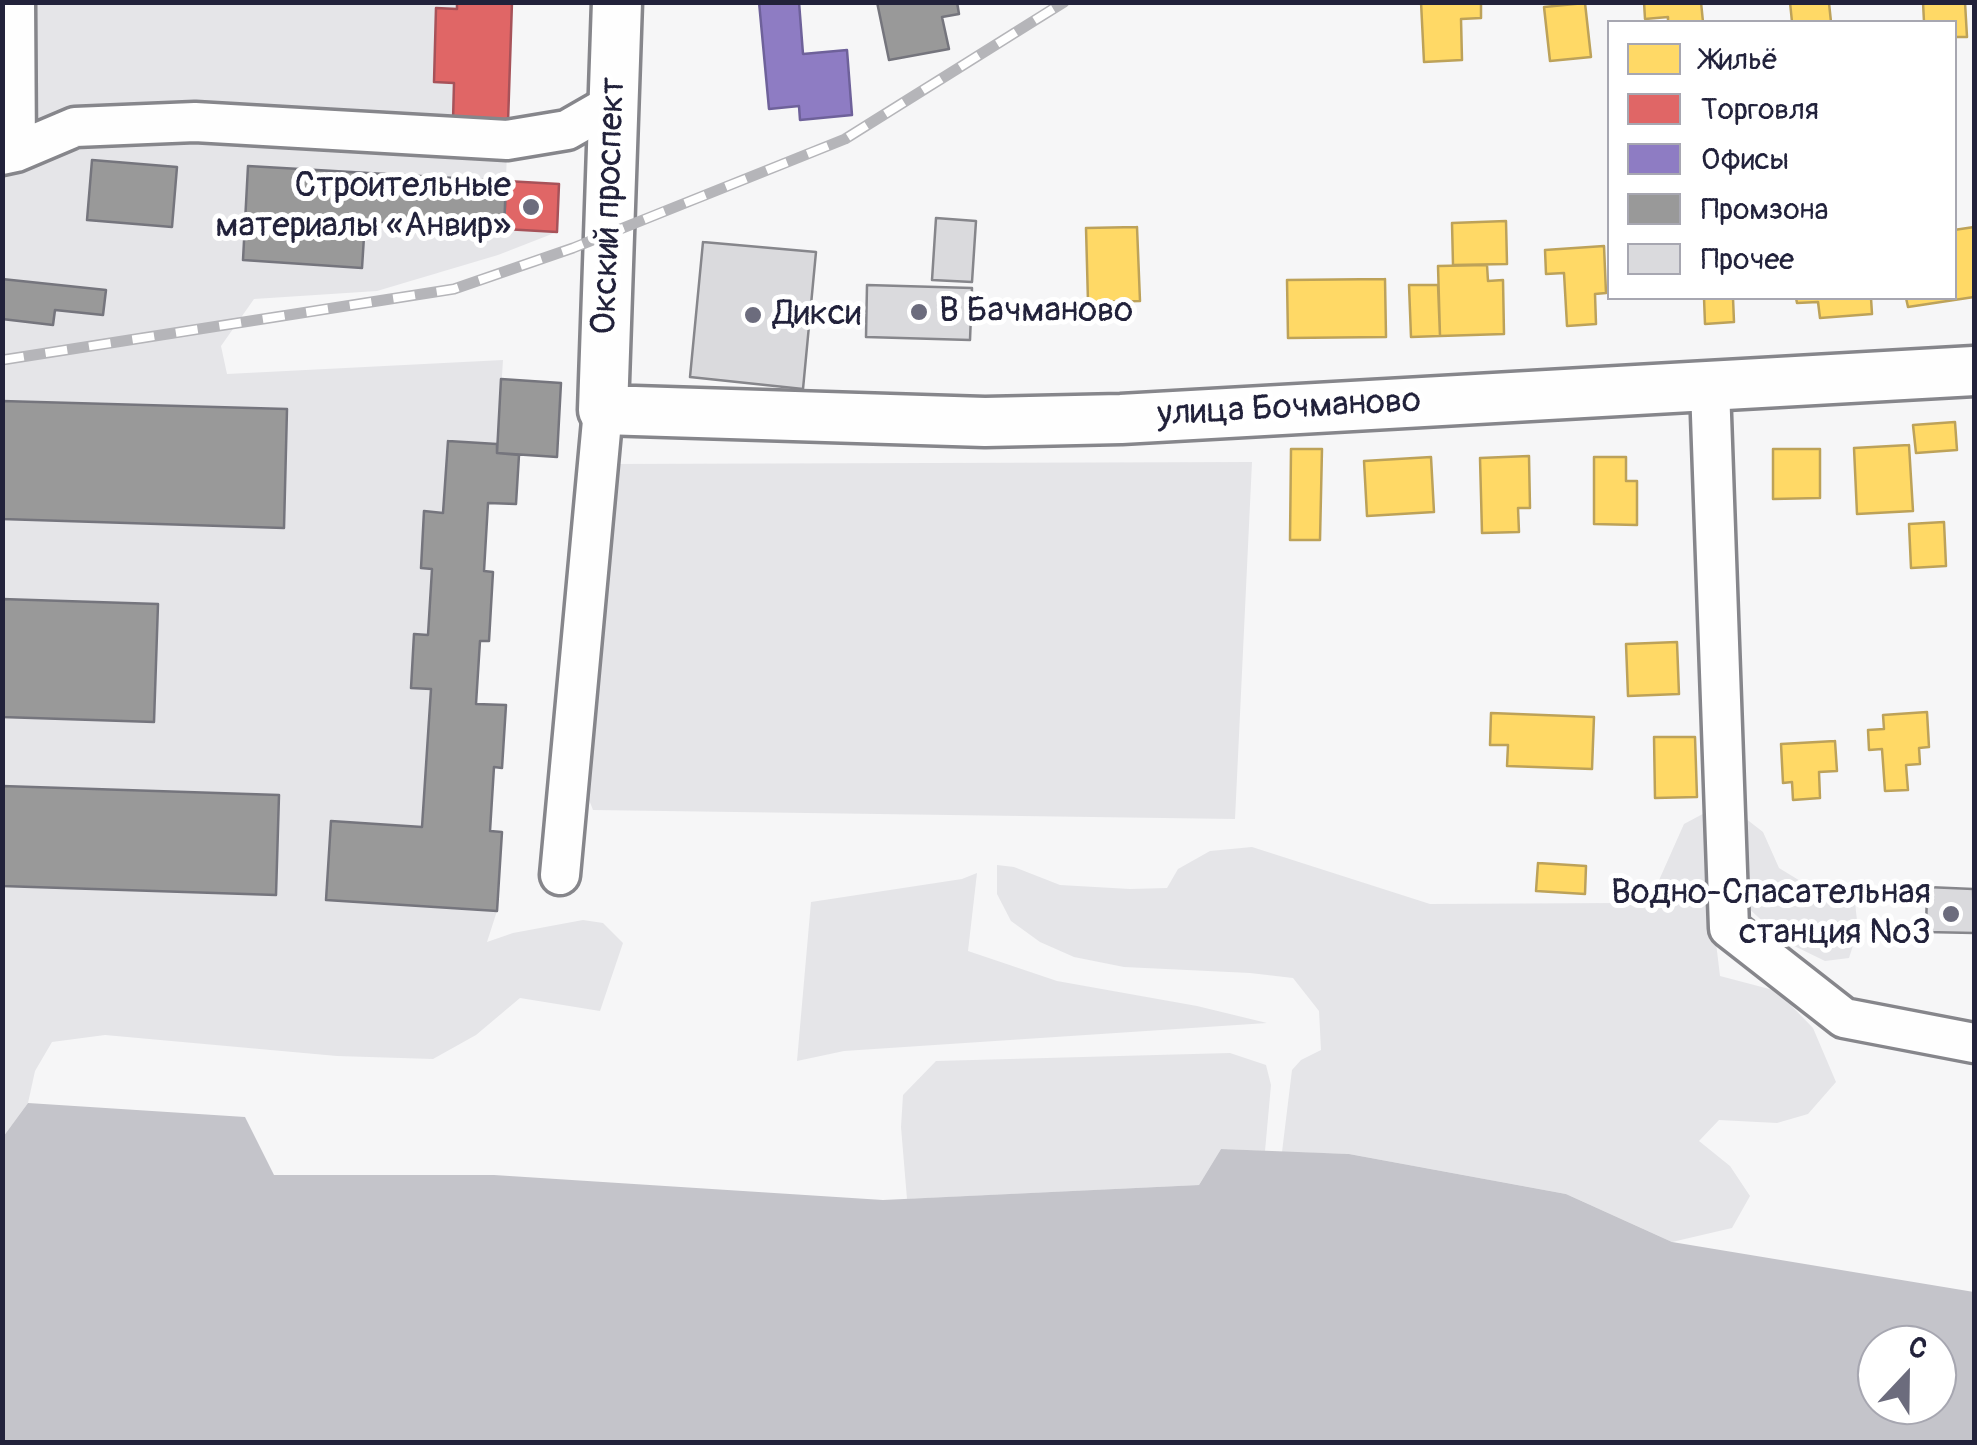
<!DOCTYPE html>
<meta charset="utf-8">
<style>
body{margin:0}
#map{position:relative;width:1977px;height:1445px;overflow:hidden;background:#f6f6f7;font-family:Pangolin,sans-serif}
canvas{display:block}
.frame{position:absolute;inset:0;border:5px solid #22223b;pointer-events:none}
.legend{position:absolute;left:1607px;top:20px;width:350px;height:280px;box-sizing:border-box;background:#fff;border:2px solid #a7a7b1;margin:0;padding:12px 18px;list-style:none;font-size:30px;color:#22223b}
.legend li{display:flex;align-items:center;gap:20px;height:50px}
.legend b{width:50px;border:2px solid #a7a7b1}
.north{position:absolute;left:1857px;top:1325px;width:100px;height:100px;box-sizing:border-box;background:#fff;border:2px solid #a7a7b1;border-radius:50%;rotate:22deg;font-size:28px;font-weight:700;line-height:40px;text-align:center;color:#22223b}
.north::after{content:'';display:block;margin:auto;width:35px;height:45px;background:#6c6c7d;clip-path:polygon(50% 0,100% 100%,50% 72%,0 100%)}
</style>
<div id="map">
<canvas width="1977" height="1445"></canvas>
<div class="frame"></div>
<ul class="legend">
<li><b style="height:28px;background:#ffd966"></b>Жильё</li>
<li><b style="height:28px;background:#e06666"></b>Торговля</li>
<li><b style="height:28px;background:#8e7cc3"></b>Офисы</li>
<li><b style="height:28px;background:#999"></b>Промзона</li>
<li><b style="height:28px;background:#dadadd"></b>Прочее</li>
</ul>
<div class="north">С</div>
</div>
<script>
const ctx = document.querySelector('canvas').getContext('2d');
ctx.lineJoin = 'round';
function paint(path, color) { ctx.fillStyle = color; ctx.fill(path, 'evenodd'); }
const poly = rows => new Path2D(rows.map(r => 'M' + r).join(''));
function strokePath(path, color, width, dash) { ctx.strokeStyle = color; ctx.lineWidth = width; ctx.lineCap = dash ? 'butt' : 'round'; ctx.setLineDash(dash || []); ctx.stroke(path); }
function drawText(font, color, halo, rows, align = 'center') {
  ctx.font = font + ' Pangolin,sans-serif'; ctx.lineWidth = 10; ctx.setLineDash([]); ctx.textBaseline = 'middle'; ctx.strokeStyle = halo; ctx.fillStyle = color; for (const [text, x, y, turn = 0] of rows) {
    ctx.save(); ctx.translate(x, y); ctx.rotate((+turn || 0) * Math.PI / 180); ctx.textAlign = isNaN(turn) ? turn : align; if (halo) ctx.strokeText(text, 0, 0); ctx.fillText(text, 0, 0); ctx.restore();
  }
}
paint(poly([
 [3,3,512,3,506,180,559,184,557,232,498,255,377,291,254,299,221,346,227,374,503,360,497,453,519,455,516,504,488,503,484,570,493,572,489,641,480,641,476,703,506,705,502,768,494,768,490,831,502,832,497,911,487,942,513,933,583,920,603,923,623,943,600,1011,520,998,476,1035,433,1059,337,1056,105,1035,52,1042,35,1071,28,1103,3,1137],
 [1252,462,1235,819,593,810,581,779,611,464],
 [1714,808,1745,818,1763,832,1779,868,1815,890,1853,883,1858,930,1849,958,1825,961,1784,941,1744,904,1714,926,1720,976,1777,991,1813,1028,1836,1082,1808,1114,1777,1123,1719,1120,1699,1141,1730,1166,1750,1196,1732,1228,1672,1242,1566,1194,1349,1154,1282,1152,1292,1070,1301,1060,1321,1050,1319,1011,1293,978,1250,973,1124,967,1074,957,1040,942,1011,921,997,894,997,865,1014,867,1060,885,1130,889,1167,888,1178,869,1210,851,1252,847,1430,904,1617,903,1656,887,1684,824],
 [977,873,968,951,1057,981,1197,1006,1267,1023,844,1051,797,1061,811,902,962,879],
 [1230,1053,1266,1065,1271,1085,1265,1151,1221,1149,1199,1185,907,1199,901,1127,903,1095,936,1061]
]), '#e5e5e8');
paint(poly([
 [28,1103,245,1117,274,1175,494,1175,883,1200,1199,1185,1221,1149,1349,1154,1566,1194,1672,1242,1974,1292,1974,1442,3,1442,3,1137],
 [1877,1345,1937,1345,1937,1405,1877,1405]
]), '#c4c4ca');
const homes = poly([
 [1421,2,1481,2,1481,18,1461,19,1462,60,1424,62,1421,2],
 [1644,2,1701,2,1703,22,1668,22,1668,17,1645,19,1644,2],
 [1790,2,1834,2,1829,3,1831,22,1792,22,1790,2],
 [1923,2,1965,2,1967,37,1954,37,1954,22,1924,22,1923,2],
 [1585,3,1591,57,1550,61,1544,7,1585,3],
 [1506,221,1507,264,1453,265,1452,223,1506,221],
 [1137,227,1140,301,1088,302,1086,228,1137,227],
 [1974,227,1974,297,1908,307,1906,298,1954,298,1954,230,1974,227],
 [1604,246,1606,293,1595,294,1596,324,1567,326,1564,273,1546,274,1545,250,1604,246],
 [1487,265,1488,281,1503,280,1504,334,1440,336,1438,266,1487,265],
 [1385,279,1386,337,1288,338,1287,280,1385,279],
 [1409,285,1438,285,1440,336,1411,337,1409,285],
 [1704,298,1733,298,1734,322,1705,324,1704,298],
 [1796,298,1871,298,1872,314,1820,318,1818,302,1797,303,1796,298],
 [1955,422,1957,450,1916,453,1913,425,1955,422],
 [1909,445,1913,511,1857,514,1854,448,1909,445],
 [1291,449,1322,449,1320,540,1290,540,1291,449],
 [1773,449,1820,449,1820,498,1773,499,1773,449],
 [1529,456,1530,508,1518,508,1519,532,1482,533,1480,458,1529,456],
 [1431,457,1434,512,1367,516,1364,461,1431,457],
 [1594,457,1626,457,1626,481,1637,481,1637,525,1594,524,1594,457],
 [1944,522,1946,566,1911,568,1909,524,1944,522],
 [1677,642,1679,694,1628,696,1626,644,1677,642],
 [1927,712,1929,747,1919,748,1920,764,1906,765,1908,790,1885,791,1882,749,1869,750,1868,730,1884,729,1883,715,1927,712],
 [1491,713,1594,717,1592,769,1507,766,1508,745,1490,745,1491,713],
 [1654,737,1695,737,1697,797,1655,798,1654,737],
 [1835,741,1837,771,1819,772,1820,798,1793,800,1792,782,1783,783,1781,744,1835,741],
 [1538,863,1586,866,1585,894,1536,891,1538,863]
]);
paint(homes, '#ffd966');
strokePath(homes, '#bda259', 2.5);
const shops = poly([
 [457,2,512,2,508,123,453,121,454,83,434,82,436,8,457,9,457,2],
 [506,181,559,184,557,232,504,229,506,181]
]);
paint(shops, '#e06666');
strokePath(shops, '#a75259', 2.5);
const offices = poly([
 [759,2,799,2,803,54,847,50,852,115,800,120,799,106,769,109,759,2]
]);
paint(offices, '#8e7cc3');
strokePath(offices, '#6e619a', 2.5);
const industry = poly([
 [877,2,957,2,959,14,942,17,949,49,889,60,877,2],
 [92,160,177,167,172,227,87,220,92,160],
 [248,166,506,181,504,229,365,221,362,268,243,260,248,166],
 [2,279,106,290,103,315,55,310,53,325,2,319,2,279],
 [501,379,561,383,557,457,497,453,501,379],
 [2,401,287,409,284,528,2,519,2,401],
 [448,441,497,444,497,453,519,455,516,504,488,503,484,571,493,572,489,641,480,641,476,704,506,705,502,768,494,767,490,831,502,832,497,911,326,900,331,821,422,827,431,689,411,688,414,634,428,635,432,569,421,568,424,511,443,513,448,441],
 [2,599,158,604,154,722,2,717,2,599],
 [2,786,279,795,276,895,2,886,2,786]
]);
paint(industry, '#999');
strokePath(industry, '#75757d', 2.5);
const building = poly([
 [936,218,976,221,972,282,932,280,936,218],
 [703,242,816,252,803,389,690,377,703,242],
 [867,285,972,288,970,340,866,337,867,285],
 [1927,887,1973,889,1974,933,1926,932,1927,887]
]);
paint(building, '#dadadd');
strokePath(building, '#86868b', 2.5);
const minor = poly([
 [15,2,16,152],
 [2,155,16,152,75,127,195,122,507,140,567,130,614,103],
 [1710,387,1729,928,1844,1018,1974,1043],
 [560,875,603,410]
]);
const major = poly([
 [617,2,603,410,985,422,1121,419,1974,371]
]);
strokePath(minor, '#86868b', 45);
strokePath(major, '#86868b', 55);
strokePath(minor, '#fefefe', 38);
strokePath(major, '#fefefe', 48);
const rail = poly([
 [2,360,454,289,573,248,845,139,1064,2]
]);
strokePath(rail, '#b5b5b9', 11);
strokePath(rail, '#fff', 8, [22]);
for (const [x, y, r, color] of [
 [531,207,10,"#6c6c7d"],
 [919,312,10,"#6c6c7d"],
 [753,315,10,"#6c6c7d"],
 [1951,914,10,"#6c6c7d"]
]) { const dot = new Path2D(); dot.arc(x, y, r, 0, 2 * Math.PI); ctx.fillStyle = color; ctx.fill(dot); strokePath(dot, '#fff', 4); }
drawText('35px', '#22223b', '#fff', [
 ["Строительные",511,187],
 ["материалы «Анвир»",511,227],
 ["В Бачманово",939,312,"left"],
 ["Дикси",773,315,"left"],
 ["Водно-Спасательная",1931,894],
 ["станция №3",1931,934]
], 'right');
drawText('35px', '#22223b', '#fff', [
 ["Окский проспект",610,206,-88],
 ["улица Бочманово",1289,409,-3]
]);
</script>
